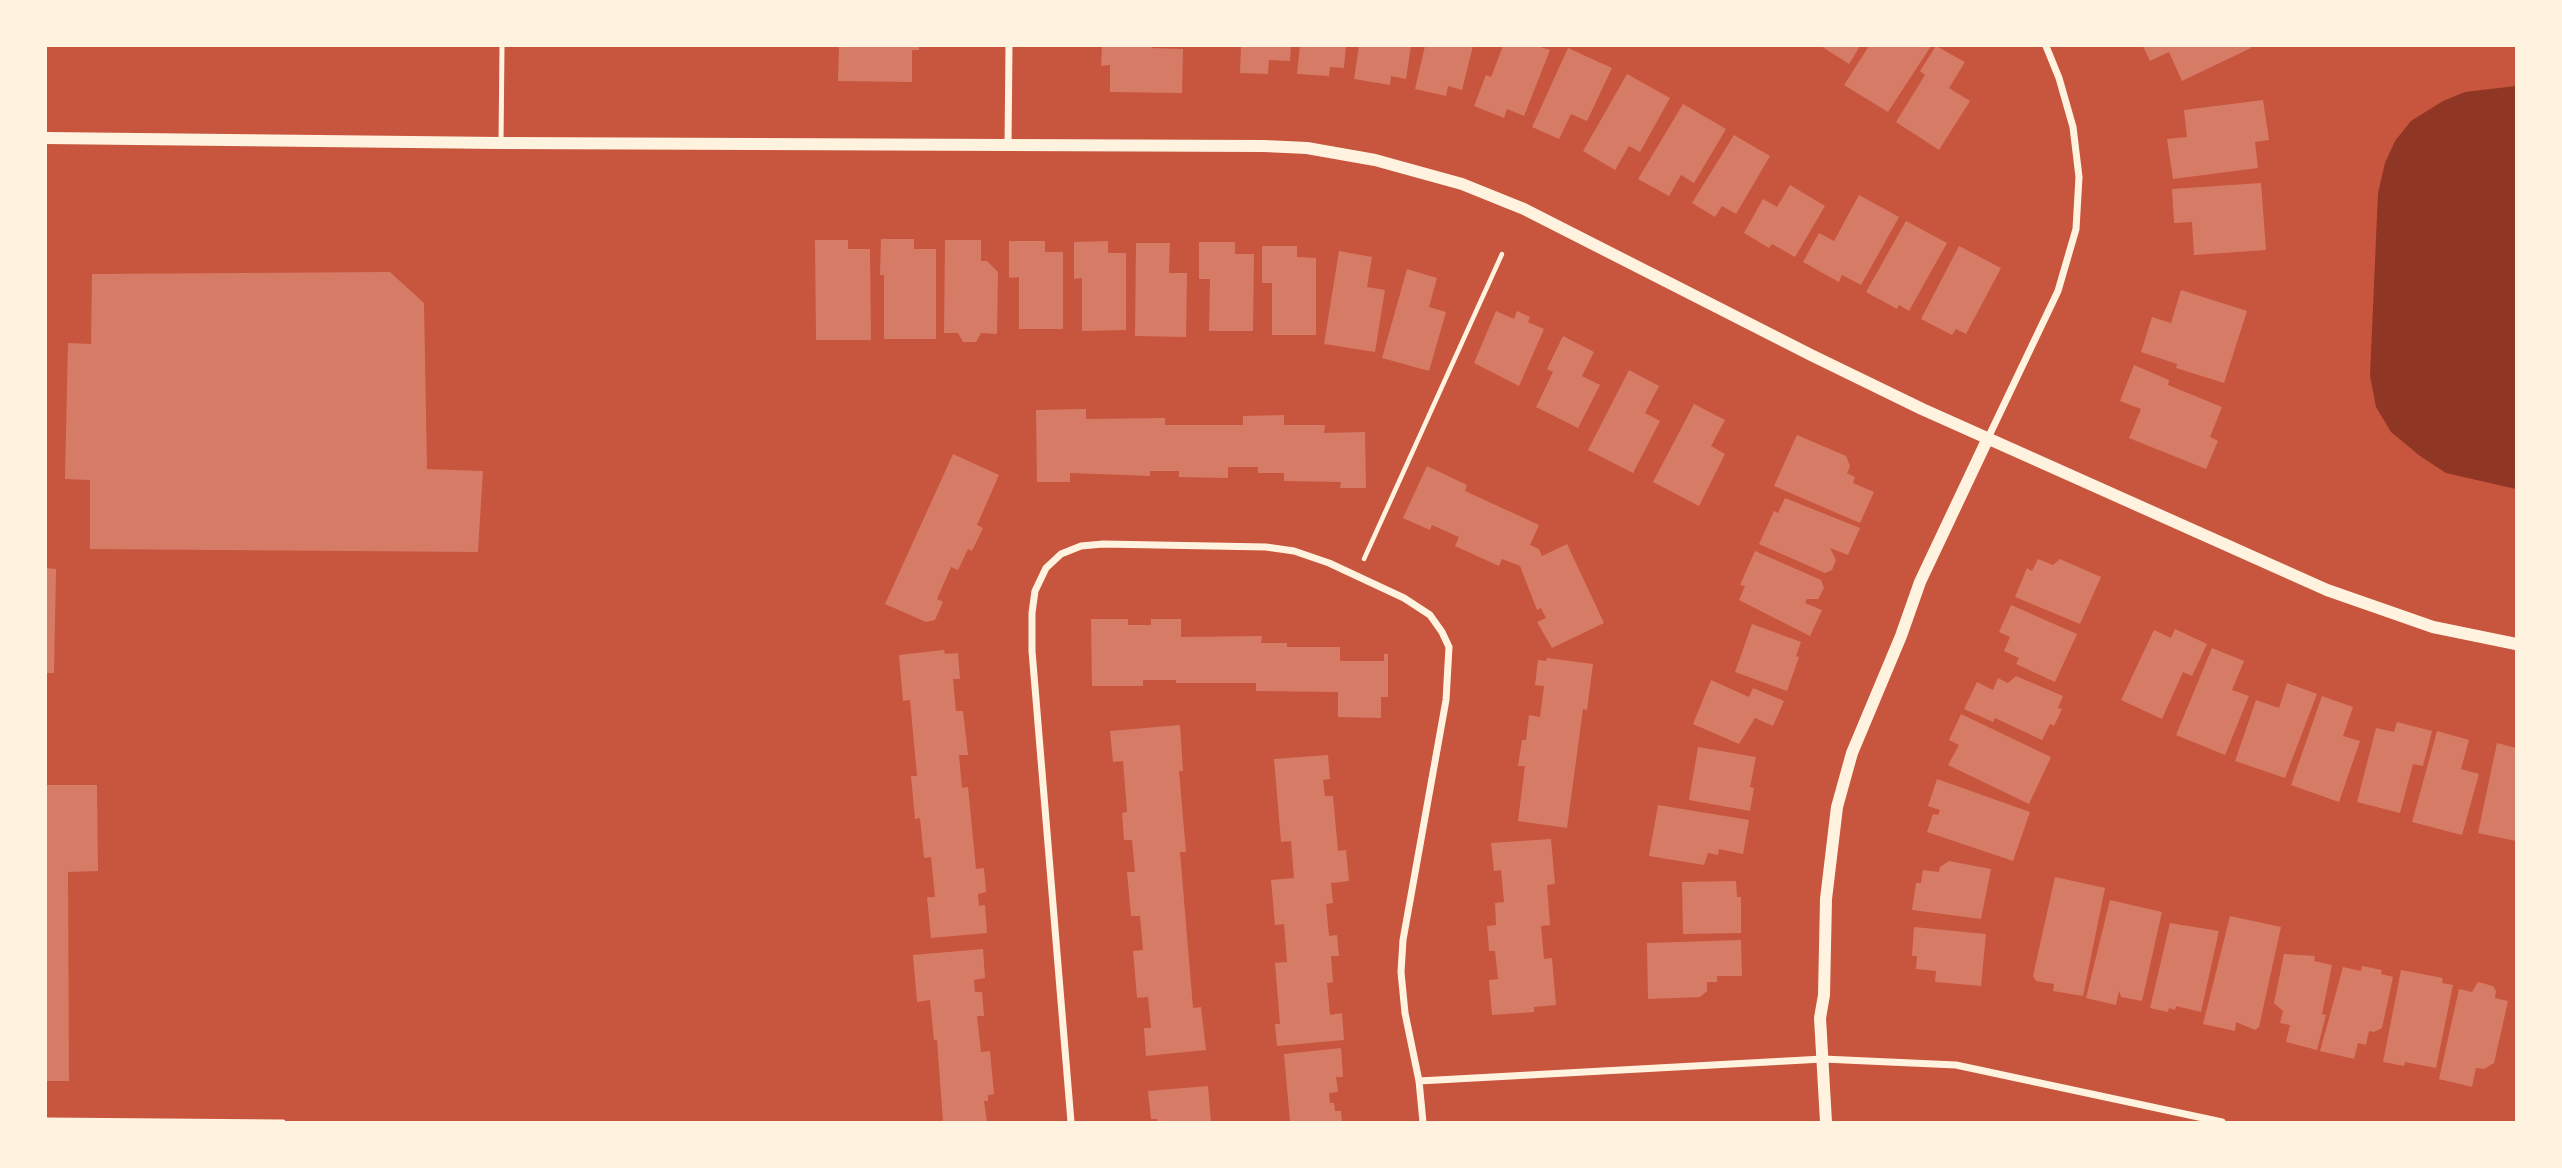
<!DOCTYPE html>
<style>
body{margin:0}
#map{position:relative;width:2562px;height:1168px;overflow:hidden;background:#c8553d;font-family:"Times New Roman",serif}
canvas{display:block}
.frame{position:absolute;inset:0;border:47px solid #fff3e0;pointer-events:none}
</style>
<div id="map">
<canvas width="2562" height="1168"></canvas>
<div class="frame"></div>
</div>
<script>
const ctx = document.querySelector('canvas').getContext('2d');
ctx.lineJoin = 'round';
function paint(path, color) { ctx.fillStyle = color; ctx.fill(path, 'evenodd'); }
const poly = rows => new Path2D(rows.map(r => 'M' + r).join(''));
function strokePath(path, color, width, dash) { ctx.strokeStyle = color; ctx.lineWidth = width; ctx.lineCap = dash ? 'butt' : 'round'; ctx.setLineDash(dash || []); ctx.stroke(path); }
paint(poly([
 [2516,86,2516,489,2446,473,2420,456,2391,432,2376,407,2370,376,2378,193,2385,163,2395,141,2411,121,2443,101,2465,92]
]), '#8f3625');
paint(poly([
 [839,46,919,46,919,50,912,50,912,82,838,81],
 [1102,46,1152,46,1152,48,1183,49,1182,93,1110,92,1110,65,1101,66],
 [1241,46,1291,46,1290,61,1269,60,1268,74,1240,73],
 [1300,46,1346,46,1344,68,1330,67,1329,76,1297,74],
 [1359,46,1411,46,1406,79,1391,76,1390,85,1354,79],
 [1425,46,1473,46,1462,90,1448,86,1446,96,1415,89],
 [1503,46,1537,46,1550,50,1524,116,1507,109,1504,118,1474,106,1486,75,1491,77],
 [1821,46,1860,46,1849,64],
 [1869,46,1931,46,1888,112,1844,85],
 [1936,46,1965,62,1949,88,1970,101,1939,150,1896,122,1925,75,1920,71],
 [2143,46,2250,46,2251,48,2182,81,2169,52,2150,61],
 [1568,48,1612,68,1587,121,1571,114,1559,139,1532,127],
 [1627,74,1670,98,1640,152,1629,146,1615,170,1583,151],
 [2263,100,2269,140,2255,142,2258,168,2173,179,2167,139,2187,137,2184,110],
 [1683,104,1726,129,1694,183,1681,175,1669,196,1638,179],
 [1734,135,1770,156,1736,214,1722,206,1715,217,1692,203],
 [2261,183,2266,250,2194,255,2192,222,2174,223,2172,189],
 [1790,185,1825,206,1795,257,1772,244,1769,248,1744,233,1763,199,1777,207],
 [1859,195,1899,217,1861,285,1842,275,1839,282,1803,262,1819,233,1834,241],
 [1906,221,1947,243,1909,311,1899,305,1897,309,1866,292],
 [881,239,914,239,914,249,936,249,936,339,884,339,884,275,880,275],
 [815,240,848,240,848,249,870,249,871,340,816,340],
 [945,240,981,240,981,261,987,261,998,272,997,334,981,333,976,342,963,342,958,333,944,333],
 [1009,241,1045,241,1045,252,1063,252,1063,329,1019,329,1019,277,1009,278],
 [1108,241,1108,253,1126,253,1126,330,1082,331,1082,278,1074,279,1074,242],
 [1199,242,1235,242,1235,254,1254,254,1253,331,1209,331,1210,279,1199,279],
 [1136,243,1170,243,1169,273,1187,273,1186,337,1135,336],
 [1262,246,1297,246,1297,257,1316,258,1316,335,1272,335,1272,283,1262,283],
 [1959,246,2001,268,1966,334,1956,329,1952,335,1921,319],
 [1339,251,1372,257,1367,287,1385,290,1375,352,1324,344],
 [1407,269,1437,278,1429,307,1446,312,1429,371,1382,358],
 [390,272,424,303,427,469,483,471,478,552,90,549,90,480,65,479,68,343,91,344,92,274],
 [2181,290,2247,311,2224,383,2176,368,2177,364,2141,352,2152,317,2171,323],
 [1496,311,1514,319,1517,311,1530,317,1528,322,1544,329,1519,386,1474,363],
 [1563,336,1594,352,1582,376,1600,385,1578,428,1536,407,1553,372,1547,369],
 [2134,365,2169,380,2168,385,2222,407,2210,437,2218,441,2206,469,2129,438,2141,409,2120,401],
 [1629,370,1659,386,1645,413,1660,421,1633,473,1588,450],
 [1694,404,1725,420,1711,446,1725,454,1699,506,1653,482],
 [1086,409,1086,419,1165,418,1165,425,1243,425,1243,416,1284,415,1284,425,1325,425,1324,433,1365,432,1366,488,1340,488,1341,482,1284,481,1284,473,1258,473,1258,467,1228,467,1228,478,1179,477,1179,471,1150,471,1150,476,1070,473,1070,482,1037,482,1036,410],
 [1797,435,1846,456,1850,466,1847,473,1855,477,1853,483,1874,492,1860,523,1774,486],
 [953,454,999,475,977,525,983,528,972,551,968,549,958,570,951,567,937,599,943,602,935,620,926,622,885,604],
 [1427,466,1467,485,1465,491,1539,525,1530,545,1539,549,1542,556,1567,544,1604,623,1552,648,1537,622,1546,618,1541,608,1537,610,1520,566,1502,559,1499,566,1455,546,1459,537,1432,525,1430,530,1403,518],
 [1785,498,1860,528,1848,555,1830,548,1836,560,1832,570,1825,573,1759,544,1774,511,1778,513],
 [1755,551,1821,580,1824,588,1818,599,1807,599,1805,603,1822,610,1810,636,1739,600,1745,586,1740,585],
 [2038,559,2053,565,2060,559,2101,577,2080,624,2015,597,2027,568,2032,571],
 [46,568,56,569,54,673,46,673],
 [2011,605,2077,634,2055,682,2016,664,2019,658,2004,651,2010,637,1999,632],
 [1091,619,1128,619,1128,625,1151,625,1151,619,1181,619,1181,637,1262,636,1261,643,1287,643,1287,647,1340,647,1340,661,1384,661,1384,654,1388,654,1388,697,1381,697,1381,718,1338,717,1338,692,1256,691,1256,683,1176,683,1176,680,1143,680,1143,686,1092,686],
 [1752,624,1801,642,1796,656,1799,657,1787,691,1735,672],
 [2175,629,2207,644,2192,676,2183,672,2162,719,2121,700,2154,630,2171,638],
 [2212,648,2244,661,2232,690,2249,696,2225,755,2176,735],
 [944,650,945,654,958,653,960,679,953,679,956,711,963,711,968,755,959,755,962,788,968,787,976,869,984,868,986,892,978,894,979,906,985,905,987,933,931,938,927,897,935,897,931,857,924,858,920,818,915,819,911,776,917,776,910,700,903,701,899,655],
 [1547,658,1593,664,1587,710,1583,709,1567,828,1518,821,1525,766,1518,766,1522,740,1526,740,1529,715,1540,717,1544,686,1535,685,1538,660,1546,661],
 [2016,676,2063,696,2058,708,2062,709,2054,726,2050,724,2042,740,1995,718,1993,722,1964,709,1977,682,1993,690,1998,678,2008,683],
 [1711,680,1749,697,1753,688,1784,701,1773,726,1755,718,1739,744,1693,724],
 [2287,683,2317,694,2285,778,2235,761,2256,700,2279,708],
 [2322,696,2353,707,2343,736,2360,741,2339,802,2291,785],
 [1961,714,2051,757,2029,804,1948,765,1959,745,1949,740],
 [2397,722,2432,731,2423,766,2413,764,2400,813,2357,802,2376,728,2394,732],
 [1180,725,1183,771,1179,771,1186,852,1180,852,1193,1008,1201,1007,1206,1050,1146,1056,1144,1028,1151,1028,1148,997,1137,998,1133,951,1143,950,1140,916,1131,916,1127,872,1135,872,1132,840,1124,840,1122,813,1127,812,1123,761,1113,762,1110,731],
 [2437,731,2469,740,2461,769,2479,774,2462,835,2412,822],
 [2497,743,2516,748,2516,841,2478,833],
 [1698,747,1756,757,1750,787,1754,788,1750,811,1689,800],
 [1328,755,1330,779,1323,780,1325,796,1333,796,1338,851,1346,850,1349,881,1331,883,1333,903,1326,904,1329,936,1337,935,1339,956,1331,956,1333,982,1327,983,1330,1015,1342,1013,1344,1040,1277,1046,1275,1024,1280,1024,1275,963,1287,962,1284,924,1275,925,1271,880,1294,878,1291,841,1281,842,1274,759],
 [1937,779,2030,812,2013,861,1927,832,1933,814,1938,815,1940,810,1928,806],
 [46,785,97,785,98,871,68,872,69,1081,46,1081],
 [1658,805,1749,820,1743,854,1719,849,1718,855,1708,853,1704,865,1649,856],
 [1551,839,1555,884,1547,885,1550,925,1541,926,1544,959,1552,958,1556,1005,1534,1007,1534,1012,1492,1015,1489,980,1498,979,1495,951,1489,951,1487,926,1496,925,1495,903,1504,902,1501,870,1494,871,1491,843],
 [1949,861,1991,869,1981,919,1912,910,1916,883,1921,883,1923,870,1939,872,1940,867],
 [2055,877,2105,888,2083,996,2053,991,2054,984,2036,981,2033,976],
 [1736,881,1737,897,1741,897,1741,933,1683,934,1682,882],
 [2110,900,2162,912,2142,1001,2121,997,2119,991,2116,1005,2086,998],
 [2230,916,2281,927,2259,1027,2255,1030,2236,1022,2235,1031,2203,1024],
 [2170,923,2219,931,2201,1012,2176,1006,2175,1010,2169,1008,2168,1012,2150,1008],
 [1914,927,1986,934,1981,986,1935,982,1936,971,1916,969,1917,956,1912,956],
 [1741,940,1742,976,1717,976,1717,982,1707,982,1707,991,1700,997,1648,999,1647,943],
 [983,949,985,978,974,980,975,992,982,992,984,1016,977,1016,981,1052,990,1051,994,1094,988,1095,988,1101,984,1101,987,1122,943,1122,937,1040,934,1040,930,1000,917,1002,913,955],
 [2284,954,2315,956,2314,961,2332,965,2322,1014,2326,1015,2317,1050,2286,1042,2290,1025,2280,1023,2283,1011,2274,1003],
 [2362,966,2382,970,2381,974,2393,977,2382,1028,2374,1032,2369,1031,2366,1045,2358,1043,2354,1059,2320,1051,2343,967,2361,971],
 [2401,970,2443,978,2442,983,2453,985,2436,1068,2405,1062,2404,1066,2383,1062],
 [2478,982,2493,986,2496,991,2495,998,2508,1001,2494,1063,2484,1069,2476,1068,2472,1087,2439,1079,2459,989,2472,992],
 [1341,1048,1343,1077,1336,1077,1338,1092,1329,1093,1330,1103,1334,1103,1335,1111,1341,1111,1342,1122,1290,1122,1284,1054],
 [1208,1086,1211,1122,1158,1122,1157,1119,1151,1119,1148,1091]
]), '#d67c66');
strokePath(poly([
 [1364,559,1502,254]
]), '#fff3e0', 4.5);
strokePath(poly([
 [501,143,502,46],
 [46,1120,283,1122]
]), '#fff3e0', 5);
strokePath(poly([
 [1008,146,1009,46],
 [1988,438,2058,291,2076,229,2079,177,2073,127,2059,78,2046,46],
 [1419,1081,1823,1059,1956,1065,2222,1122],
 [1071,1122,1032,651,1032,613,1035,591,1046,568,1061,554,1081,546,1103,544,1266,547,1294,551,1329,563,1404,598,1430,615,1442,632,1449,647,1446,700,1403,940,1401,972,1405,1013,1419,1081,1423,1122]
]), '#fff3e0', 7);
strokePath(poly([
 [46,138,501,143,1264,146,1307,148,1375,160,1462,184,1524,209,1811,355,1922,409,2327,590,2433,627,2516,644],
 [1826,1122,1820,1018,1824,995,1826,899,1837,807,1852,753,1901,636,1920,582,1988,438]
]), '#fff3e0', 12);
</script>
